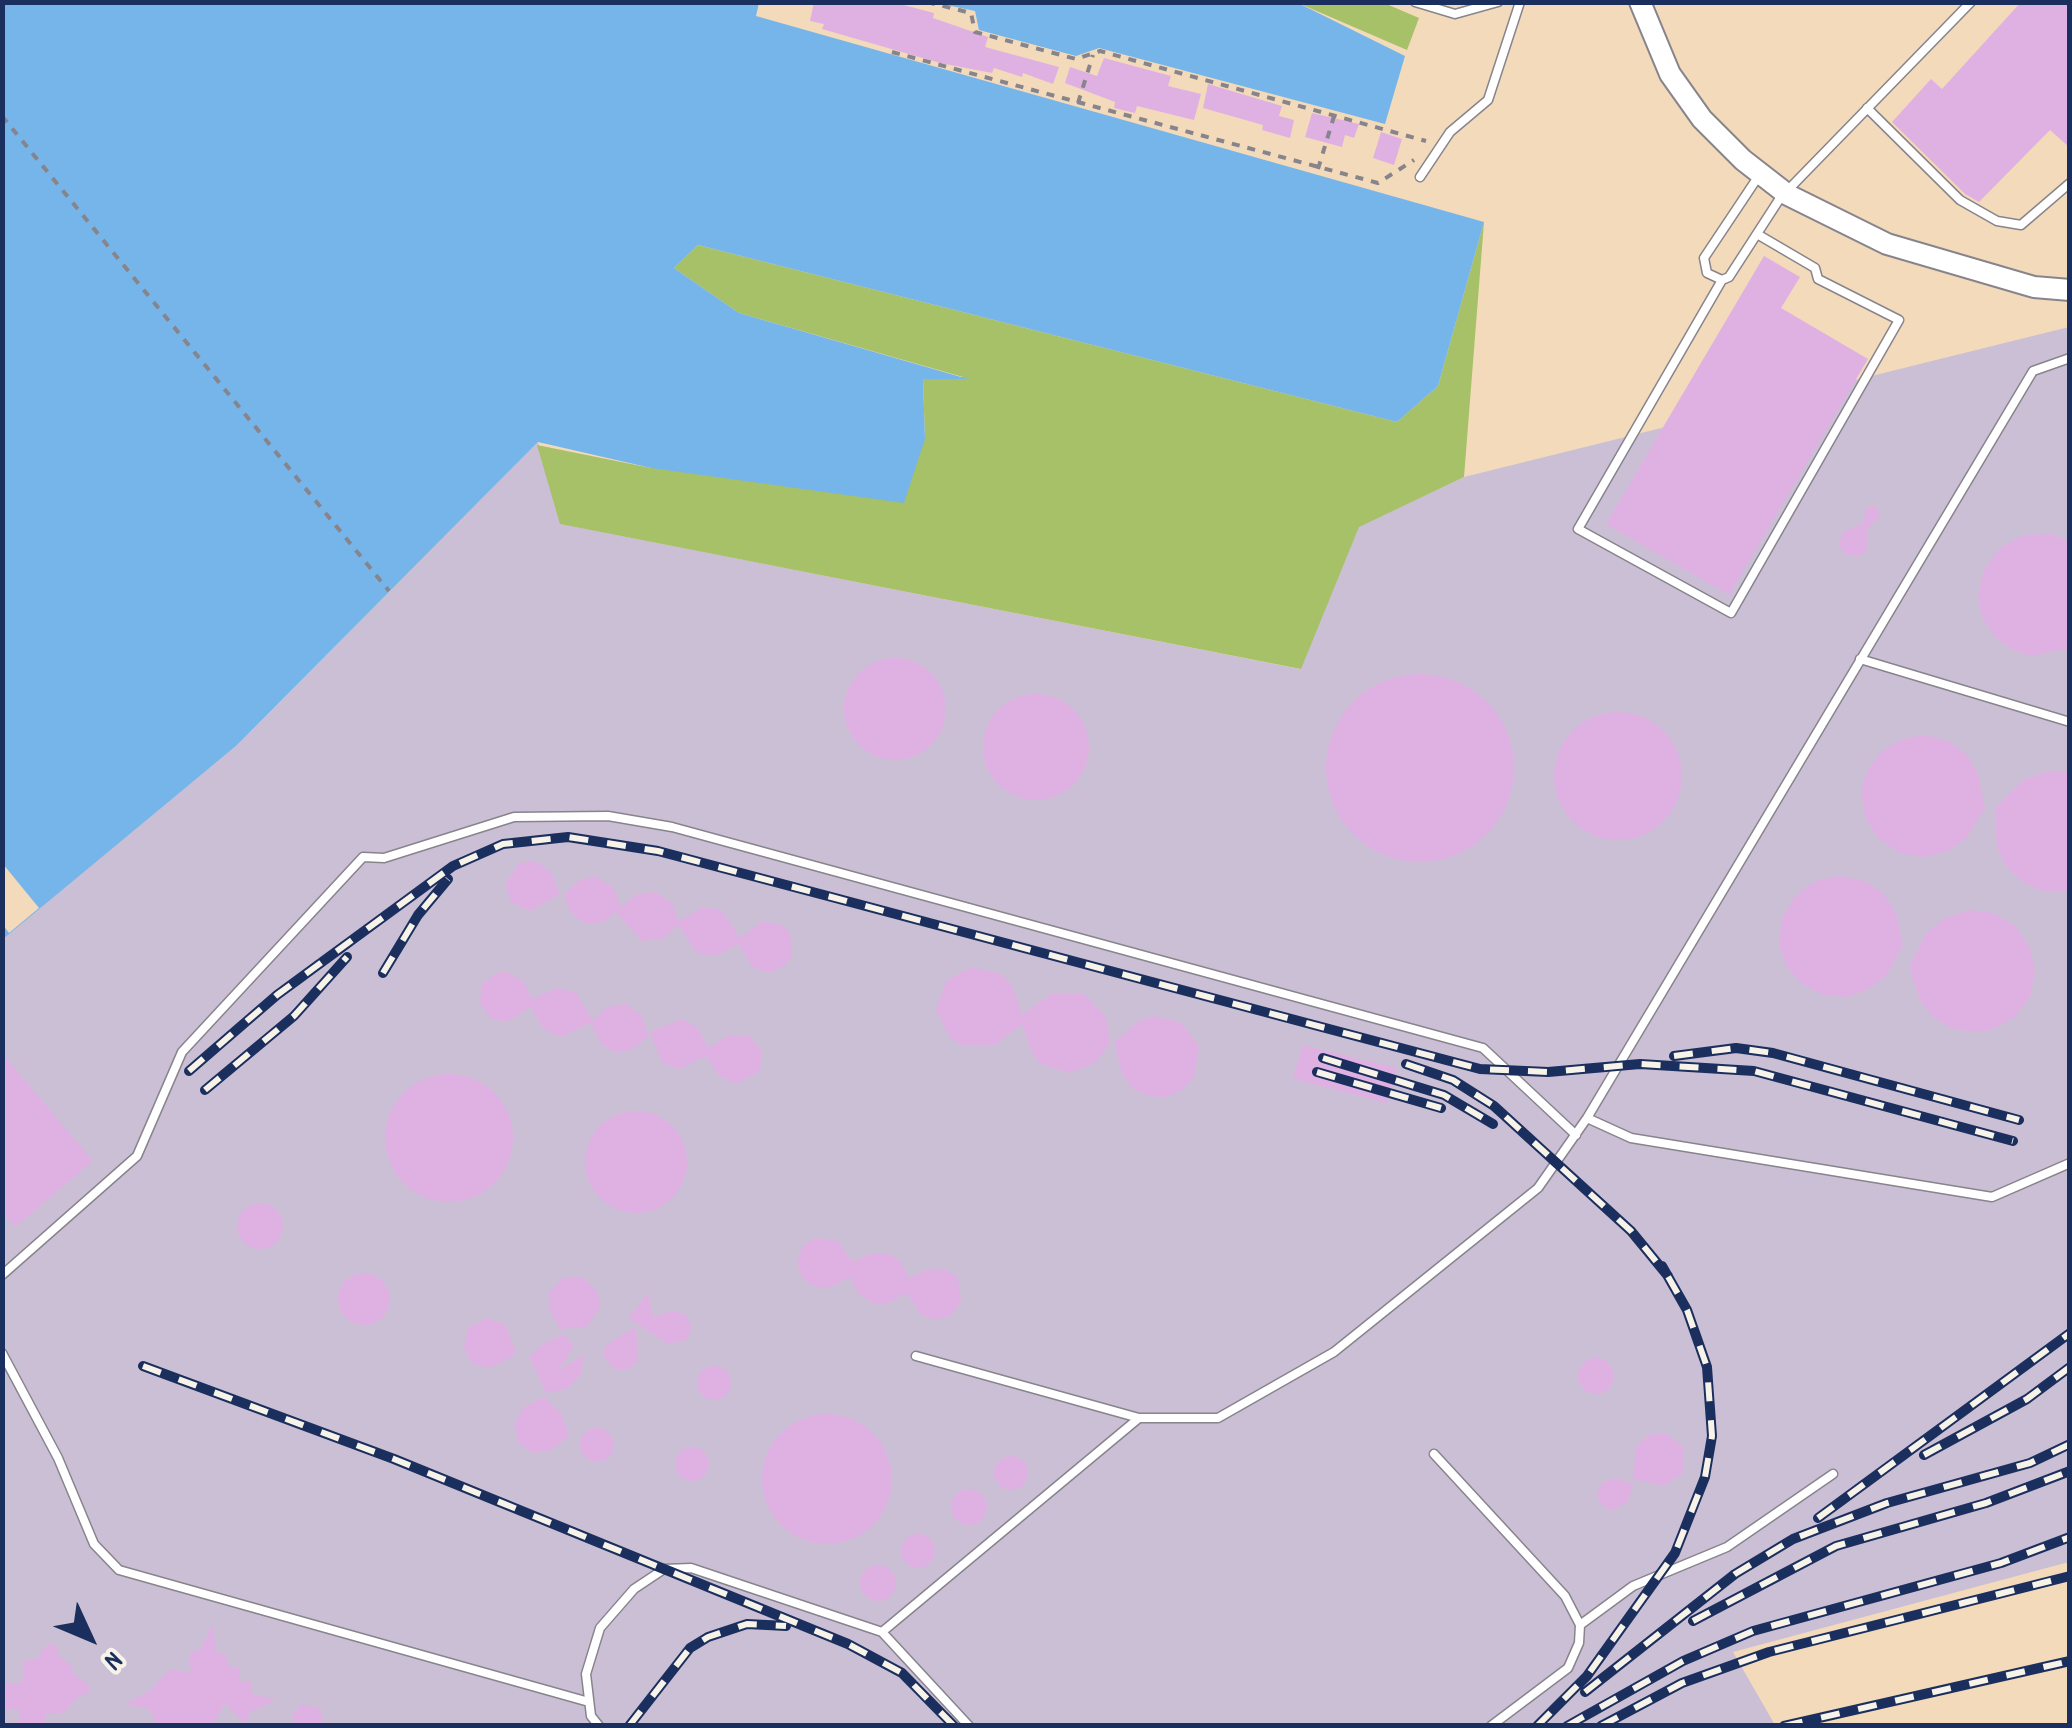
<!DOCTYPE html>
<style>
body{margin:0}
#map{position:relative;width:2072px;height:1728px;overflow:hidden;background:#f3daba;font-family:Dekko,sans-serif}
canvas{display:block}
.frame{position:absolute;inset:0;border:5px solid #1b2f5e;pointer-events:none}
.north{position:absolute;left:40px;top:1588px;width:100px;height:100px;-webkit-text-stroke:8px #f7f3e8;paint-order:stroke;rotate:134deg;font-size:28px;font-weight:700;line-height:40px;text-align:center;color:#1b2f5e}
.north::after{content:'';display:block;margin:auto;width:35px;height:45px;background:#1b2f5e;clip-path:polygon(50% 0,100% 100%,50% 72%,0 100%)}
</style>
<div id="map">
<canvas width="2072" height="1728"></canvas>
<div class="frame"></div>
<div class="north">N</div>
</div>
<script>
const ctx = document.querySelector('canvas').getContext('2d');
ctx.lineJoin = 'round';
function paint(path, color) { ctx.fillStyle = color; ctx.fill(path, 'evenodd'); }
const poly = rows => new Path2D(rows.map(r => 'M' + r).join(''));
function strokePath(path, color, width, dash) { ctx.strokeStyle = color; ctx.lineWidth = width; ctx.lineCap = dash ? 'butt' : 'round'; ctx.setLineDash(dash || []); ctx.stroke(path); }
paint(poly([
 [2069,327,2069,1562,1733,1652,1775,1725,3,1725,2,939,236,746,538,442,561,524,1300,669,1359,526,1464,477]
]), '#cbbfd5');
paint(poly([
 [1298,3,1384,3,1419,18,1407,50],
 [1484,222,1464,477,1359,527,1301,669,560,524,537,445,651,468,925,439,923,378,963,377,739,313,674,268,698,245,1397,422,1438,386]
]), '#a6c167');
paint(poly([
 [3,3,759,3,756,16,1484,222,1438,386,1397,422,698,245,674,268,739,313,968,379,923,379,925,439,904,503,651,468,538,442,236,746,3,939],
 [937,3,1298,3,1405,56,1385,124,1099,48,1076,56,979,30,975,11]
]), '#76b5ea');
paint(poly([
 [3,864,39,908,9,933,3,925]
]), '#f3daba');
paint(poly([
 [814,2,892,2,934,13,933,18,988,37,985,47,1059,67,1053,84,1023,73,1022,77,994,68,992,73,940,63,822,29,824,24,810,21],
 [2021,2,2070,2,2070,148,2050,130,1979,202,1965,194,1892,122,1931,79,1942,89],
 [1104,58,1171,76,1168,86,1201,94,1194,120,1137,106,1135,113,1114,108,1115,102,1065,83,1070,67,1097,76],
 [1208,84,1282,106,1279,116,1294,120,1290,138,1262,130,1263,125,1203,108],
 [1312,113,1359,124,1354,138,1345,135,1342,147,1305,137],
 [1381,132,1402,139,1394,165,1373,158],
 [1764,256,1800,277,1781,308,1868,359,1729,595,1606,524],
 [1876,506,1880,516,1867,530,1867,551,1857,557,1845,554,1839,544,1843,532,1863,523,1866,507],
 [2051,534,2070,542,2070,648,2031,656,2011,649,1994,636,1982,617,1978,596,1984,569,2000,548,2024,535],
 '844 709a51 51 0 1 1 102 0a51 51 0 1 1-102 0Z',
 '1326 768a94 94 0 1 1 188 0a94 94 0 1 1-188 0Z',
 '983 747a53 53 0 1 1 106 0a53 53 0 1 1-106 0Z',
 '1554 776a64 64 0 1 1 128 0a64 64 0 1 1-128 0Z',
 [1925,735,1948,741,1966,754,1978,773,1985,808,1967,837,1949,851,1924,857,1899,853,1878,838,1865,817,1861,791,1868,769,1882,751,1902,739],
 [2048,771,2070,772,2070,890,2060,892,2039,890,2021,881,2006,866,1997,848,1995,808,2023,780],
 [536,861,553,874,559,895,530,911,511,902,505,884,519,863],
 [594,876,612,886,621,907,604,922,586,924,571,913,564,895,578,881],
 [1840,876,1864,881,1883,893,1896,912,1903,945,1887,975,1869,989,1847,997,1823,995,1802,984,1786,966,1779,943,1782,918,1795,896,1815,881],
 [656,892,672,903,678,921,702,908,721,909,740,938,762,921,783,925,790,933,792,955,786,965,769,973,752,967,739,944,716,956,698,954,678,925,663,939,642,941,616,912,637,894],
 [1969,910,1994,913,2015,926,2030,947,2035,972,2030,997,2014,1018,1991,1030,1971,1032,1950,1028,1932,1016,1920,1000,1909,967,1926,933,1945,918],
 [971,967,1001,974,1013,987,1022,1015,1051,994,1084,994,1106,1017,1110,1043,1096,1062,1069,1073,1041,1064,1032,1053,1022,1024,995,1045,963,1046,949,1037,936,1009,946,981],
 [507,972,524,982,532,999,557,988,576,992,593,1021,607,1007,626,1004,642,1016,649,1036,633,1049,617,1053,602,1045,591,1023,561,1037,543,1029,531,1007,507,1022,490,1018,480,1003,482,984,497,973],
 [1153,1016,1182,1023,1199,1047,1194,1077,1182,1090,1166,1097,1148,1096,1132,1088,1122,1074,1114,1042,1139,1021],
 [682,1019,698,1028,708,1048,729,1035,749,1036,762,1051,760,1071,736,1084,719,1076,706,1056,679,1069,662,1063,650,1032],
 [1302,1045,1397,1068,1387,1103,1293,1079],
 [2,1053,93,1161,15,1227,2,1213],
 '385 1138a64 64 0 1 1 128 0a64 64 0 1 1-128 0Z',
 '585 1162a51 51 0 1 1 102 0a51 51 0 1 1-102 0Z',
 '237 1226a23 23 0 1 1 46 0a23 23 0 1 1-46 0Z',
 [815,1238,839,1241,852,1262,872,1253,888,1253,901,1262,909,1278,928,1269,945,1269,958,1278,961,1302,952,1315,936,1320,921,1315,907,1293,888,1303,872,1303,858,1293,850,1277,831,1287,815,1287,802,1278,797,1262,802,1247],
 '338 1299a26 26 0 1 1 52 0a26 26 0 1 1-52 0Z',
 [582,1277,597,1291,601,1306,587,1327,560,1329,549,1309,550,1291,563,1278],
 [648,1293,653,1317,672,1311,685,1314,692,1326,687,1340,668,1344,628,1318],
 [487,1318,506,1325,516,1354,491,1368,473,1364,464,1348,468,1328],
 [636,1326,638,1360,628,1369,614,1369,603,1355,606,1345],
 [564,1334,574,1346,559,1370,584,1355,581,1374,567,1389,546,1393,529,1357,543,1344],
 '1578 1376a18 18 0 1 1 36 0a18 18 0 1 1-36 0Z',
 '697 1383a17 17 0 1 1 34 0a17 17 0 1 1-34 0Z',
 [544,1397,561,1413,569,1435,552,1450,534,1453,519,1444,514,1424,524,1407],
 '762 1479a65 65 0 1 1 130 0a65 65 0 1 1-130 0Z',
 '580 1445a17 17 0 1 1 34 0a17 17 0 1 1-34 0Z',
 [1665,1433,1684,1447,1684,1472,1664,1486,1633,1479,1636,1447,1648,1435],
 '675 1464a17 17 0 1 1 34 0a17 17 0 1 1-34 0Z',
 '994 1473a17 17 0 1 1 34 0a17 17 0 1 1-34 0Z',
 [1615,1478,1633,1484,1628,1502,1612,1511,1601,1505,1597,1493,1603,1482],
 '951 1507a18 18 0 1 1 36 0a18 18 0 1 1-36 0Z',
 '901 1551a17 17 0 1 1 34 0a17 17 0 1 1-34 0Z',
 '860 1583a18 18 0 1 1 36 0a18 18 0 1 1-36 0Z',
 [213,1624,216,1653,227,1655,228,1666,239,1668,240,1681,251,1682,252,1694,277,1700,251,1711,245,1724,225,1703,212,1726,157,1726,149,1709,126,1704,151,1690,170,1669,191,1673,189,1654,201,1648],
 [48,1643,56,1646,59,1657,71,1665,74,1675,87,1683,90,1692,76,1698,64,1713,46,1714,44,1726,18,1726,20,1709,2,1710,2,1683,22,1683,24,1661,37,1659],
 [302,1704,321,1709,323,1726,293,1726,293,1714]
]), '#dfb1e2');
const service = poly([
 [1415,2,1455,14,1498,2],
 [1867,108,1960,200,1997,221,2021,225,2070,183],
 [1420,177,1450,132,1488,100,1520,2],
 [1758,177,1704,258,1707,273,1722,280,1729,277,1784,192],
 [1786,192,1971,2],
 [1722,280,1578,529,1731,613,1899,320,1818,279,1815,268,1757,234],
 [1860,659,2070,722],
 [1587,1118,1631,1138,1992,1197,2070,1163],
 [2,1275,137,1156,182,1052,363,857,384,858,514,817,608,816,672,827,1483,1048,1576,1135],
 [2,1353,58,1458,94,1544,119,1570,589,1702],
 [916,1356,1139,1418],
 [1434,1454,1565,1596,1580,1625,1579,1643,1568,1668,1491,1726],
 [1580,1625,1633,1586,1727,1547,1833,1474],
 [882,1632,1139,1418,1218,1418,1334,1352,1538,1188,1587,1118,2033,371,2070,358],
 [599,1726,591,1716,586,1674,600,1628,634,1589,664,1569,691,1568,882,1632,969,1726]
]);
const tertiary = poly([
 [1640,2,1670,74,1702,119,1743,160,1788,195,1887,244,2034,287,2070,290]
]);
strokePath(service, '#87848c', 11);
strokePath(tertiary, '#87848c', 24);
strokePath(poly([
 [927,2,971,13,975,32,1076,59,1100,51,1426,141],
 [892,52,1378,183,1414,160],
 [1078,103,1093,55],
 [2,116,389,591],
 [1318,169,1335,113]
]), '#87848c', 4, [8, 8]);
strokePath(service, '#fff', 8);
strokePath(tertiary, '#fff', 20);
const rail = poly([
 [383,973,418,915,448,879],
 [1674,1056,1736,1048,1773,1053,2019,1120],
 [1323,1058,1444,1095,1493,1124],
 [1406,1064,1453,1080,1494,1106,1631,1231,1668,1276],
 [189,1071,277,995,453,866,503,844,568,837,658,851,1480,1069,1548,1072,1640,1064,1754,1071,2013,1141],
 [1317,1072,1441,1108],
 [205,1090,294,1016,347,957],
 [143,1366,394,1459,848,1644,902,1673,954,1726],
 [1924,1455,2027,1399,2070,1367],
 [1818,1518,2070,1333],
 [1693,1621,1836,1546,1986,1503,2070,1471],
 [1585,1692,1735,1574,1793,1539,1887,1503,2030,1463,2070,1444],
 [629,1726,690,1648,708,1637,747,1624,786,1626],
 [1537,1726,1587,1676,1675,1553,1705,1477,1712,1436,1707,1367,1687,1310,1662,1266],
 [1567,1726,1683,1661,1753,1631,2001,1563,2070,1537],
 [1601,1726,1682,1683,1769,1652,2070,1576],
 [1784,1726,2070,1661]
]);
strokePath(rail, '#1b2f5e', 10);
strokePath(rail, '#f7f3e8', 6, [19]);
</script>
